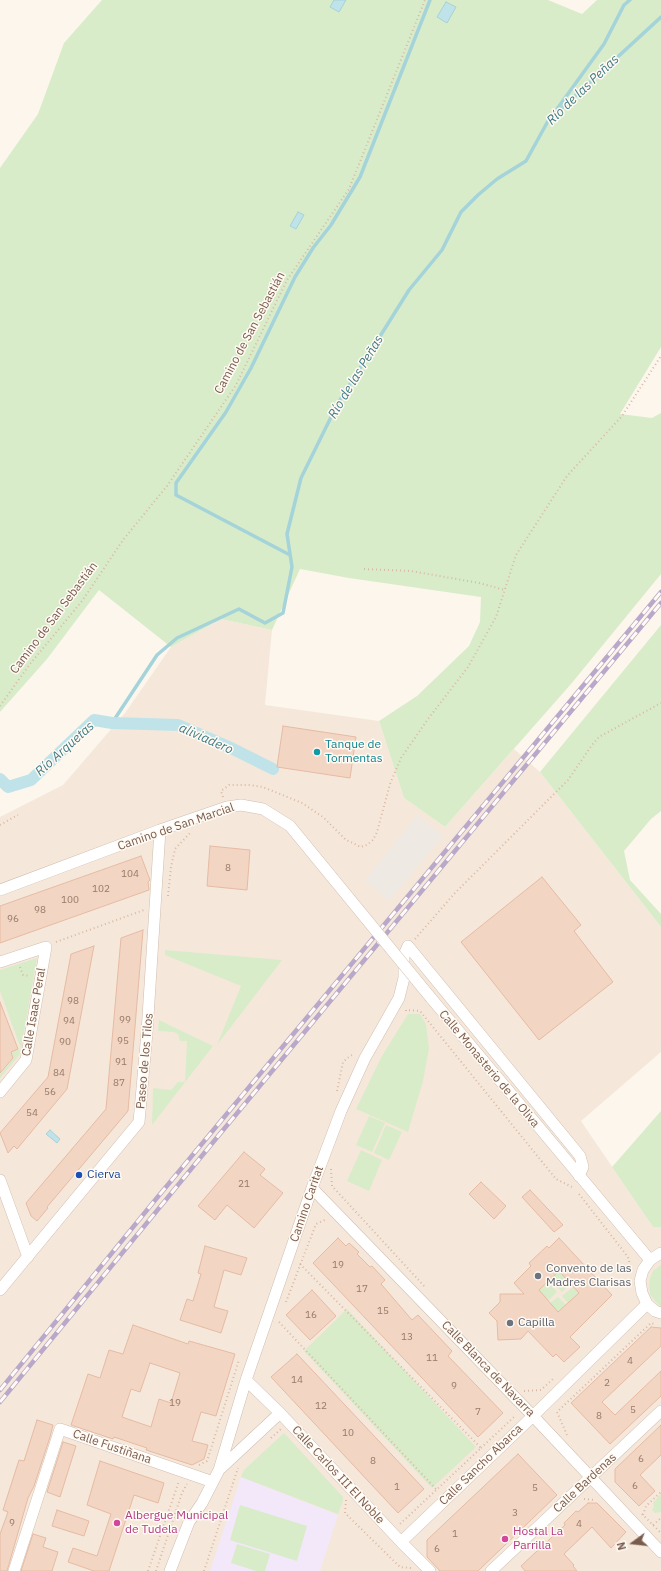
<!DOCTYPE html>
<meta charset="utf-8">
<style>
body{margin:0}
#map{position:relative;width:661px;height:1571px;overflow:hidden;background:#fdf6ec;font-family:"IBM Plex Sans",sans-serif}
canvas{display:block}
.north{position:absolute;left:613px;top:1523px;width:40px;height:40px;-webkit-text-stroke:3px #fffaf3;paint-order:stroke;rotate:255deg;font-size:11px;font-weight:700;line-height:16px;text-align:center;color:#7a5c4d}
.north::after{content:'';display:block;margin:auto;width:14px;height:18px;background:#7a5c4d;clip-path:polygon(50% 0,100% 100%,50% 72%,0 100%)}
</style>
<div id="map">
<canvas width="661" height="1571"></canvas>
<div class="north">N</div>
</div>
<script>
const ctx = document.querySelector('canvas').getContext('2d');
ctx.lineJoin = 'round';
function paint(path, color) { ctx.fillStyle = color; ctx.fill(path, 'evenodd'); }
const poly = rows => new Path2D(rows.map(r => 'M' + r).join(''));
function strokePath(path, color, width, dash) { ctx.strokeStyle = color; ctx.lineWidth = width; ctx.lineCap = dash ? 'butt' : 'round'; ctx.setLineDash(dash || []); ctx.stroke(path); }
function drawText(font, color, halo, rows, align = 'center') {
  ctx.font = font + ' "IBM Plex Sans",sans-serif'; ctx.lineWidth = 3; ctx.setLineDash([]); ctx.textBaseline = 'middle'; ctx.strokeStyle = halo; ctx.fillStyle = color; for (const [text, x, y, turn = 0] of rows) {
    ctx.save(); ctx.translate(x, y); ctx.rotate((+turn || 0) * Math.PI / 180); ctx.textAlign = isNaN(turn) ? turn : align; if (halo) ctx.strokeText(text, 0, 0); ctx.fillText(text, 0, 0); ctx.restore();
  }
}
paint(poly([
 [221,619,272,630,265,705,379,721,404,798,445,827,514,749,540,772,661,927,661,1052,581,1121,653,1227,661,1227,661,1571,0,1571,0,817,63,785,125,713,171,647]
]), '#f5e8da');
paint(poly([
 [417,815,443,836,389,901,365,880]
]), '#efe9e4');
paint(poly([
 [241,1477,338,1515,320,1571,210,1571]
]), '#f3e8fa');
paint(poly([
 [102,0,548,0,582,14,597,0,661,0,661,347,620,414,652,418,661,413,661,574,571,684,445,827,404,798,379,721,417,696,469,646,480,622,481,597,349,578,300,569,272,630,221,619,171,647,99,590,47,659,0,712,0,168,38,114,64,43],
 [661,625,661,811,651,819,624,851,630,880,661,914,661,927,540,772],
 [165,950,282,960,217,1045,241,986,165,955],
 [37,958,20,1054,0,1078,0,1074,14,1058,12,1052,21,1049,0,991,0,970],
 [408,1014,420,1014,426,1024,429,1048,423,1081,408,1132,356,1109,382,1056],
 [159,1020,213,1046,152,1125,153,1088,171,1090,178,1082,185,1082,187,1041,180,1041,178,1034,174,1032,158,1031],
 [661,1111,661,1227,653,1227,612,1167],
 [369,1116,385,1123,372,1152,356,1145],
 [386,1125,402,1132,389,1160,374,1153],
 [361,1150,382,1160,369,1191,347,1181],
 [661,1265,661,1307,655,1301,650,1294,649,1286,650,1278,653,1271],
 [559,1271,570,1283,562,1292,550,1280],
 [548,1282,557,1292,548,1301,539,1290],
 [573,1287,579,1293,568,1303,562,1296],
 [558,1297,566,1305,558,1312,550,1303],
 [347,1309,476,1447,432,1488,304,1351],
 [284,1433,343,1497,343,1501,338,1514,241,1477,244,1470],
 [661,1494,661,1512,655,1513,652,1510,654,1507,653,1503],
 [240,1505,307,1526,297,1561,230,1540],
 [237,1544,270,1554,265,1571,256,1571,231,1563]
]), '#d8ecc9');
const water = poly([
 [334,0,346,0,339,12,330,7,334,0],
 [446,2,456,7,447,23,437,17,446,2],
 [298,212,304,215,296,229,290,226,298,212],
 [50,1130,60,1139,57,1143,46,1134,50,1130]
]);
paint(water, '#bfe3e8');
strokePath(water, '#a5d3da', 1);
strokePath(poly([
 [557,109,604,44,624,5,630,0],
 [290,555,176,495,176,483,226,412,251,368,295,277,313,248,331,225,360,177,430,0],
 [112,723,157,655,177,638,239,609,265,623,283,613,292,567,287,534,301,478,337,405,409,290,442,250,461,212,478,195,497,179,526,161,548,121,661,17]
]), '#a5d3da', 3.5);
strokePath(poly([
 [0,779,8,787,31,780,94,720,112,723,178,725,231,748,273,769]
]), '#bfe3e8', 12);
const building = poly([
 [283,726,356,737,350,778,277,767,283,726],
 [210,846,250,850,247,890,207,886,210,846],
 [141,856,150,880,148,882,149,890,0,943,0,906,141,856],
 [542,877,581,925,574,931,613,982,539,1040,461,942,542,877],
 [143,930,128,1111,47,1207,48,1208,37,1221,31,1216,26,1203,106,1109,121,938,143,930],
 [94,946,67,1089,17,1149,14,1146,8,1153,0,1133,48,1077,71,954,94,946],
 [0,1002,18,1049,11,1052,13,1058,0,1073,0,1002],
 [244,1152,265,1169,260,1175,283,1193,254,1228,227,1205,215,1220,198,1206,244,1152],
 [481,1182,506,1206,494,1219,469,1194,481,1182],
 [530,1190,563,1225,554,1232,522,1197,530,1190],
 [338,1238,346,1246,349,1243,359,1252,357,1254,370,1267,372,1266,385,1280,381,1284,412,1320,418,1315,452,1351,448,1356,503,1413,478,1437,313,1263,338,1238],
 [559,1238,612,1295,570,1337,580,1347,564,1362,556,1354,553,1357,528,1331,521,1339,498,1340,497,1321,489,1313,500,1302,500,1294,524,1294,514,1283,531,1266,529,1263,547,1246,549,1248,559,1238],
 [559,1271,579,1293,558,1312,539,1290,559,1271],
 [205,1246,247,1258,241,1275,224,1270,214,1307,228,1311,221,1333,180,1320,187,1299,193,1301,201,1274,198,1273,205,1246],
 [312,1290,336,1316,310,1340,286,1315,312,1290],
 [133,1325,188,1344,189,1341,235,1354,216,1416,201,1412,192,1441,208,1445,204,1459,192,1465,146,1450,147,1448,114,1437,113,1439,71,1425,88,1374,100,1378,109,1350,123,1354,133,1325],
 [150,1363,180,1373,171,1403,159,1399,151,1427,122,1417,131,1389,140,1392,150,1363],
 [651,1327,661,1328,661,1346,602,1402,615,1415,661,1371,661,1396,610,1444,571,1403,651,1327],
 [297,1354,424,1489,398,1513,271,1377,297,1354],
 [37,1420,53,1425,50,1437,34,1486,28,1498,7,1571,0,1571,0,1534,8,1512,3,1510,19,1460,24,1461,37,1420],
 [661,1425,661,1455,640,1475,655,1491,639,1506,615,1482,615,1469,661,1425],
 [63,1442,76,1446,60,1497,47,1492,63,1442],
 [518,1454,557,1495,478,1571,440,1571,427,1557,427,1540,518,1454],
 [100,1461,164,1483,158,1503,134,1495,109,1571,94,1571,68,1562,73,1548,97,1556,111,1514,87,1505,100,1461],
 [588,1503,597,1503,626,1532,611,1548,592,1527,564,1554,574,1565,573,1566,577,1571,525,1571,521,1566,565,1525,564,1523,576,1511,578,1512,588,1503],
 [57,1510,89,1521,84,1536,52,1526,57,1510],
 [33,1534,46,1538,43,1547,58,1552,52,1571,21,1571,33,1534]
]);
paint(building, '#f3d5c3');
strokePath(building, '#e6bba3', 1);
const street = poly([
 [0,890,160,830,227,807,241,805,263,809,290,826,331,876],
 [0,962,46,947,26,1060,0,1092],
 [431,998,650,1260],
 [0,1180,28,1257],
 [312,1188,533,1416,661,1552],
 [661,1253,650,1260,643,1270,640,1281,642,1293,647,1304,655,1311,661,1313],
 [0,1290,139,1122,147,1032,160,830],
 [246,1380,280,1413,401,1542,430,1571],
 [221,1468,280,1413],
 [401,1542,533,1416,647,1304],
 [14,1571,60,1429,213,1482],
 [170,1571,189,1522,202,1503,219,1470,246,1380,312,1188,341,1111,365,1058,399,998,404,978,404,955,408,946,580,1156,583,1167,579,1176],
 [491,1571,661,1411]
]);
strokePath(street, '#d1beb0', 12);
strokePath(poly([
 [364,569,411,571,479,583,505,590],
 [0,706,30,664,82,601,123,540,167,486,236,385,287,280,349,189,425,0],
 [223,797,221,791,229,785,250,785,263,787,302,803,323,817,346,840,353,843,360,847,367,845,373,840,377,832,390,784,401,758,428,719,468,667,496,617,516,555,567,476,622,416,661,356],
 [0,825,18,815],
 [168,896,171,867,175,849,190,833],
 [415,939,454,894,568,780,592,745,599,737,661,703],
 [56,942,144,910],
 [20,967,23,975,30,976],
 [406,1011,406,1010,420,1011,556,1179,574,1188],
 [337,1091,343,1062,350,1056,354,1054],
 [331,1169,332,1186,425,1287],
 [579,1194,628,1257,631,1269],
 [300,1264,481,1448,400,1524],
 [286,1302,316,1224,327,1219],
 [279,1322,436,1489],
 [524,1391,541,1390,553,1379],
 [567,1435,557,1412,651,1323,654,1324],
 [271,1438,281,1429],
 [481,1448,515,1416],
 [199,1465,207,1461,239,1360],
 [584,1499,595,1500],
 [346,1500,345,1513,400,1567,411,1568],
 [642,1514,661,1533],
 [643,1515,646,1506,661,1492],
 [653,1525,661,1518],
 [148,1571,179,1481],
 [156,1571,182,1493,187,1484],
 [204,1571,238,1468]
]), '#d9b8a5', 2, [1, 3]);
strokePath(street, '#fff', 11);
const rail = poly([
 [0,1390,156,1199,661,592],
 [0,1402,219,1135,661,603]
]);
strokePath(rail, '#b9a8c9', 4.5);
strokePath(rail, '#fffaf3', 3, [9]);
const streetBridge = poly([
 [331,876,431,998]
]);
strokePath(streetBridge, '#d1beb0', 12, []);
strokePath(streetBridge, '#fff', 11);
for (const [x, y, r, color] of [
 [317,752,4,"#0f9aa8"],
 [79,1175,4,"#1a4fb4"],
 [538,1276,4,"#6b7280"],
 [510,1323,4,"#6b7280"],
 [117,1523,4,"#d1479c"],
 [505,1539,4,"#d1479c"]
]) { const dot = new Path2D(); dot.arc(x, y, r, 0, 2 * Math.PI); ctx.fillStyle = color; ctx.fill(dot); strokePath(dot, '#fffaf3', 1.5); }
drawText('10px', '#987a6a', null, [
 ["8",228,868],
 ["104",130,874],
 ["102",101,889],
 ["100",70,900],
 ["98",40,910],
 ["96",13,919],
 ["98",73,1001],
 ["99",125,1020],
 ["94",69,1021],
 ["95",123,1041],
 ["90",65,1042],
 ["91",121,1062],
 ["84",59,1073],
 ["87",119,1083],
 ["56",50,1092],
 ["54",32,1113],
 ["21",244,1184],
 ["19",338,1265],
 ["17",362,1289],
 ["15",383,1311],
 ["16",311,1315],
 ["13",407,1337],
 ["11",432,1358],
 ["4",630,1361],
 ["14",297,1380],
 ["2",607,1383],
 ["9",454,1386],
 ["19",175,1403],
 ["12",321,1406],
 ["5",633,1410],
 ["7",478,1412],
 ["8",599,1416],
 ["10",348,1433],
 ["6",641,1459],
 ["8",373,1461],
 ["6",635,1486],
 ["1",397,1487],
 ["5",535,1488],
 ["3",515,1513],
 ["9",12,1523],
 ["4",579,1524],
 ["1",455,1534],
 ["6",437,1549]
]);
drawText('12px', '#7a5c4d', '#fffaf3', [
 ["Camino de San Sebastián",250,333,-62],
 ["Camino de San Sebastián",54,618,-53],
 ["Camino de San Marcial",176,827,-19],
 ["Calle Isaac Peral",34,1012,-80],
 ["Paseo de los Tilos",145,1061,-85],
 ["Calle Monasterio de la Oliva",489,1069,50],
 ["Camino Caritat",307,1204,-71],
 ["Calle Blanca de Navarra",488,1369,46],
 ["Calle Fustiñana",112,1447,19],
 ["Calle Sancho Abarca",481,1465,-44],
 ["Calle Carlos III El Noble",338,1475,47],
 ["Calle Bardenas",585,1483,-43]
]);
drawText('12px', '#0d838f', '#fffaf3', [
 ["Tanque de",325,745],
 ["Tormentas",325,759]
], 'left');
drawText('12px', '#164399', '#fffaf3', [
 ["Cierva",87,1175]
], 'left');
drawText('12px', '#5b616d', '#fffaf3', [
 ["Convento de las",546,1269],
 ["Madres Clarisas",546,1283],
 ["Capilla",518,1323]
], 'left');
drawText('12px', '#b23c85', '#fffaf3', [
 ["Albergue Municipal",125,1516],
 ["de Tudela",125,1530],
 ["Hostal La",513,1532],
 ["Parrilla",513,1546]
], 'left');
drawText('italic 13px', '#437c86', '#fffaf3', [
 ["Río de las Peñas",583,90,-44],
 ["Río de las Peñas",356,377,-59],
 ["aliviadero",206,739,24],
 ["Río Arquetas",65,749,-42]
]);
</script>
